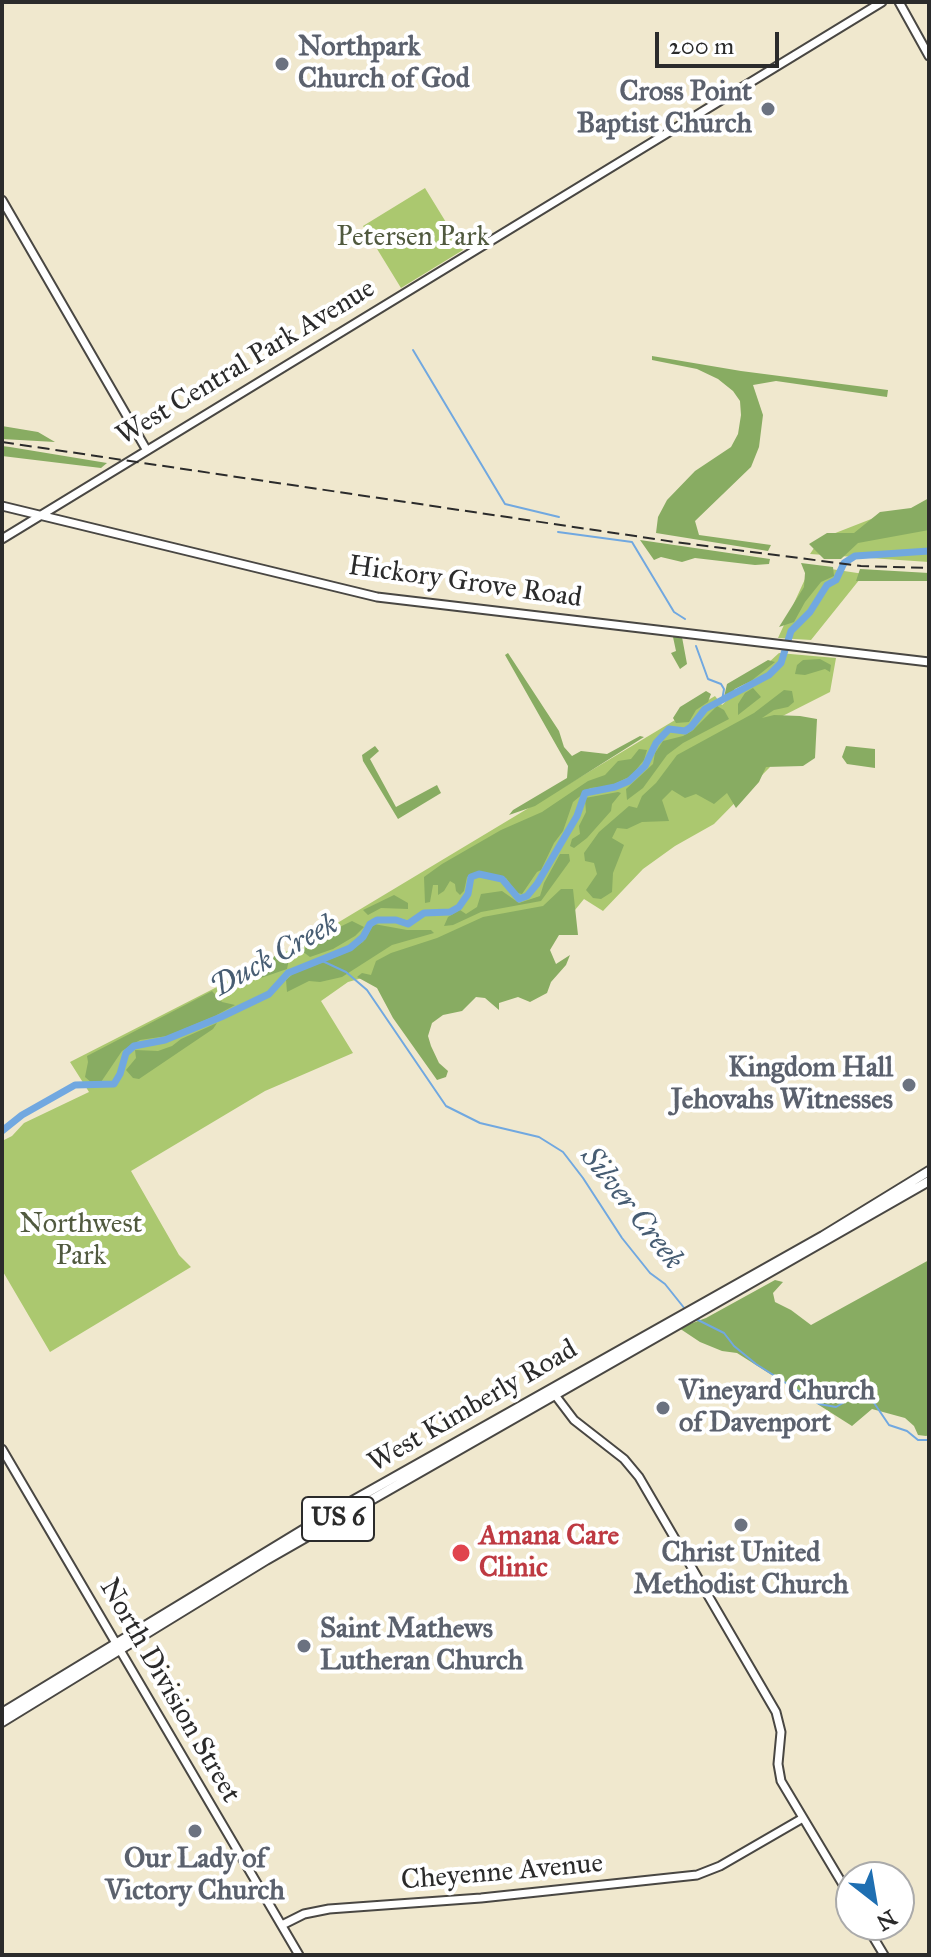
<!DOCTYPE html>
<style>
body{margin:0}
#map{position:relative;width:931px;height:1957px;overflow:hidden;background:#f0e8ce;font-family:"IM FELL Great Primer",serif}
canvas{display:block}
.frame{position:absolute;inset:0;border:4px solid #2b2b2b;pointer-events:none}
.north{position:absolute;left:835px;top:1861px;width:80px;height:80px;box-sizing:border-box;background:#fff;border:2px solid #aaa;border-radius:50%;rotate:149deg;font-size:22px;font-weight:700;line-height:32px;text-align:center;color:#2b2b2b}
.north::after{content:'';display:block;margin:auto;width:28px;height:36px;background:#1f6fb2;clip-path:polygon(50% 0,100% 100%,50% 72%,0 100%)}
.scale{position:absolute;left:655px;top:32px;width:124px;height:36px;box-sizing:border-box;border:4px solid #2b2b2b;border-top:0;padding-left:10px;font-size:24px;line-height:28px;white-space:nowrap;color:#2b2b2b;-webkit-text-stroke:6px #fff;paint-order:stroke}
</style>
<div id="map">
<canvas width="931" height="1957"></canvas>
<div class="frame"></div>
<div class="north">N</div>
<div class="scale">200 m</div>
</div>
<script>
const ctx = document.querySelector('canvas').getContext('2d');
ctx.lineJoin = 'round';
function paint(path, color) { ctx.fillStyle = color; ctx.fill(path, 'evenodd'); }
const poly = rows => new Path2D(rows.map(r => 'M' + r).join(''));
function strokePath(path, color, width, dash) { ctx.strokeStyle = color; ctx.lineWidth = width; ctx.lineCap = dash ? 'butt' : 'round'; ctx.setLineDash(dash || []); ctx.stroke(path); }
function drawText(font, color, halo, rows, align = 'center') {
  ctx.font = font + ' "IM FELL Great Primer",serif'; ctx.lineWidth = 8; ctx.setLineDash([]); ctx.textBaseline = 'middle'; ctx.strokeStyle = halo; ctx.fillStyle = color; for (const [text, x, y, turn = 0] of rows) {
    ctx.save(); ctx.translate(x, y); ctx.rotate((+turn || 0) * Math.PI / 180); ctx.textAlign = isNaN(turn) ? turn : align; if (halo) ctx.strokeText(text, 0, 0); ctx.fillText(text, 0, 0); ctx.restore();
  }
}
paint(poly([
 [425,188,463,250,401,288,363,226],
 [929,508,929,562,810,554,820,539,884,514],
 [811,566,864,574,811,640,778,638],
 [779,653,836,658,830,692,751,732,770,767,714,824,675,846,643,869,603,911,584,899,566,921,348,982,321,1001,353,1053,265,1091,131,1171,179,1255,191,1267,50,1352,2,1270,2,1141,12,1136,24,1123,89,1092,70,1062,309,940,715,696,722,705]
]), '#abc86f');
paint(poly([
 [652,356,741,371,888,390,887,397,776,381,753,385,763,415,759,447,751,467,695,521,699,535,771,545,768,551,656,533,658,517,667,500,695,471,731,447,738,434,741,415,740,401,733,391,718,379,697,369,652,360],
 [2,426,38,432,55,442,2,439],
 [2,446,10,447,107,463,101,468,2,456],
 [929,498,929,530,858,543,841,559,824,559,809,544,827,533,854,533,880,512,911,508],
 [640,540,770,559,769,564,755,565,695,558,682,562,661,557,654,560],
 [801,563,833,567,834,576,821,582,805,602,794,622,779,627,804,587,805,573],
 [860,569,929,573,929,581,856,581],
 [673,637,682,637,687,664,680,669,671,653,676,651],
 [508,653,559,731,564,747,572,756,581,751,607,754,640,736,644,737,535,806,509,815,513,810,567,778,568,766,505,655],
 [820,659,831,665,830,672,825,669,805,675,795,674,797,665,803,660],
 [768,660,775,662,751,681,735,689,726,700,724,697,727,684],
 [753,688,761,697,738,715,738,704,745,693],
 [784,690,792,691,794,702,788,707,774,710,762,718,774,715,800,716,817,719,815,758,803,766,766,767,759,782,736,808,727,793,714,804,696,794,685,798,672,790,662,800,669,821,642,822,627,829,617,828,612,838,624,845,613,873,612,892,601,899,593,898,586,890,597,874,594,863,585,861,584,853,599,832,629,806,637,808,642,796,656,783,677,755,754,713],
 [706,691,711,694,708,702,696,710,689,722,676,723,673,718,680,707],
 [717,706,724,710,729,719,683,743,667,755,643,788,627,800,626,789,653,764,655,753,663,741,683,736,692,731],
 [375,746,379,751,370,759,396,807,437,785,441,793,398,819,363,761,362,755],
 [846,746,875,749,875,768,847,764,842,757],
 [639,749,647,750,644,760,631,776,610,786,590,788,573,802,563,831,554,843,541,870,537,872,522,894,517,893,506,878,478,873,467,877,464,891,460,895,456,891,455,884,450,881,444,891,438,895,438,885,433,885,430,902,425,903,424,877,442,864,501,830,542,812,588,781,605,775,618,761,631,759],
 [618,792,621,793,612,804,611,811,587,838,574,848,570,846,572,839,580,834,579,826,586,812,585,798],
 [560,854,569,854,570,861,541,901,481,912,453,925,444,926,448,917,460,910,466,914,477,907,481,894,502,891,519,903,540,896,544,883],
 [561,889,573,889,578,935,559,935,550,950,556,964,570,955,566,965,551,982,547,993,530,1002,518,997,499,1003,499,1010,485,998,476,997,462,1011,443,1015,432,1023,428,1036,431,1046,439,1063,448,1071,446,1077,437,1080,393,1018,377,988,357,977,362,973,371,975,376,961,391,953,437,938,483,917,543,906],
 [394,895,408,903,408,909,381,908,368,915,363,910],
 [352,921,364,927,355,936,333,949,310,957,302,951,317,938],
 [374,924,407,930,431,930,434,933,392,945,342,977,320,982,309,981,287,992,286,980,293,974,341,955,363,942],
 [279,953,289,959,287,969,255,980,246,976],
 [212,991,222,1002,235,1005,215,1016,167,1036,140,1040,122,1051,101,1082,92,1083,85,1077,88,1062,87,1056],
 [217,1023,213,1029,139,1079,133,1078,126,1070,136,1058,135,1050,158,1051,172,1046,181,1039],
 [929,1260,929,1435,926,1436,918,1435,914,1426,905,1418,872,1409,852,1426,737,1353,722,1351,700,1342,679,1328,706,1318,775,1280,783,1282,773,1293,775,1302,791,1310,811,1325]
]), '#88ac62');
strokePath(poly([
 [413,350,505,504,559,517],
 [558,532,632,542,674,612,685,619],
 [696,646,708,679,721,684,724,689,722,701],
 [318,959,346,972,367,990,446,1106,480,1123,539,1137,563,1152,583,1178,622,1238,650,1273,665,1284,685,1309],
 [696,1319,724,1333,734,1346,756,1364,819,1404,836,1407,862,1392,868,1394,889,1425,907,1431,918,1440,929,1440]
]), '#71a8e0', 2);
strokePath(poly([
 [2,1131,22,1115,75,1085,114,1084,120,1074,126,1053,134,1046,165,1040,221,1017,269,994,288,973,350,948,363,937,370,924,377,920,396,920,408,924,424,913,450,912,459,907,468,894,471,877,479,874,502,879,519,899,527,896,537,884,577,816,585,793,615,787,629,781,645,766,656,743,669,729,685,731,691,727,705,709,769,675,781,663,791,631,810,612,827,585,836,580,844,563,855,556,929,551]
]), '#71a8e0', 7);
const secondary = poly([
 [899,2,929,56],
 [2,200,146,449],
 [2,506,377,597,929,662],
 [2,539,882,2],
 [552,1391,574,1420,624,1459,639,1477,776,1712,781,1732,778,1764,781,1781,851,1898],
 [2,1449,299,1955],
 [282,1925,304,1914,329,1909,481,1898,697,1875,720,1866,803,1818],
 [866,1925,884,1955]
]);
const primary = poly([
 [2,1713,331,1513,823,1236,929,1171],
 [2,1722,266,1560,929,1181]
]);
strokePath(secondary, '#494743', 11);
strokePath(primary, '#494743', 12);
strokePath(secondary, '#fff', 7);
strokePath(primary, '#fff', 8);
strokePath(poly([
 [2,442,675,542,861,566,929,568]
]), '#2b2b2b', 2, [12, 6]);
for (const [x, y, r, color] of [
 [282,64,8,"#6b7280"],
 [768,109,8,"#6b7280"],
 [909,1085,8,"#6b7280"],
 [663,1408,8,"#6b7280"],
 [741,1525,8,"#6b7280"],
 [461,1553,10,"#e0444e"],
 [304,1646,8,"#6b7280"],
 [195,1831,8,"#6b7280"]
]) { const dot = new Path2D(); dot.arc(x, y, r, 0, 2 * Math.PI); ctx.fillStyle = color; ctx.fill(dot); strokePath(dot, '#fff', 3); }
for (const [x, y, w] of [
 [338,1519,72]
]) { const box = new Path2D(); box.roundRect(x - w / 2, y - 22, w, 44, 6); ctx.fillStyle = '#fff'; ctx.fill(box); strokePath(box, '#2b2b2b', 2); }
drawText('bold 26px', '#2b2b2b', null, [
 ["US 6",338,1519]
]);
drawText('bold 28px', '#5b616d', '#fff', [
 ["Northpark",298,48],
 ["Church of God",298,80],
 ["Cross Point",752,93,"right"],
 ["Baptist Church",752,125,"right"],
 ["Kingdom Hall",893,1069,"right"],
 ["Jehovahs Witnesses",893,1101,"right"],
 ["Vineyard Church",679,1392],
 ["of Davenport",679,1424],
 ["Christ United",741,1554,"center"],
 ["Methodist Church",741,1586,"center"],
 ["Saint Mathews",320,1630],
 ["Lutheran Church",320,1662],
 ["Our Lady of",195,1860,"center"],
 ["Victory Church",195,1892,"center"]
], 'left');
drawText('28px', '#515a3f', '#fff', [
 ["Petersen Park",413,238],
 ["Northwest",81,1225],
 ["Park",81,1257]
]);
drawText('28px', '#2b2b2b', '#fff', [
 ["West Central Park Avenue",246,363,-31],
 ["Hickory Grove Road",465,583,8],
 ["West Kimberly Road",473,1407,-30],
 ["North Division Street",169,1691,60],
 ["Cheyenne Avenue",502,1873,-5]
]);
drawText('bold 28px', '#be3a42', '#fff', [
 ["Amana Care",479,1537],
 ["Clinic",479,1569]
], 'left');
drawText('italic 30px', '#475d73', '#fff', [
 ["Duck Creek",275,957,-29],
 ["Silver Creek",631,1209,52]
]);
</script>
